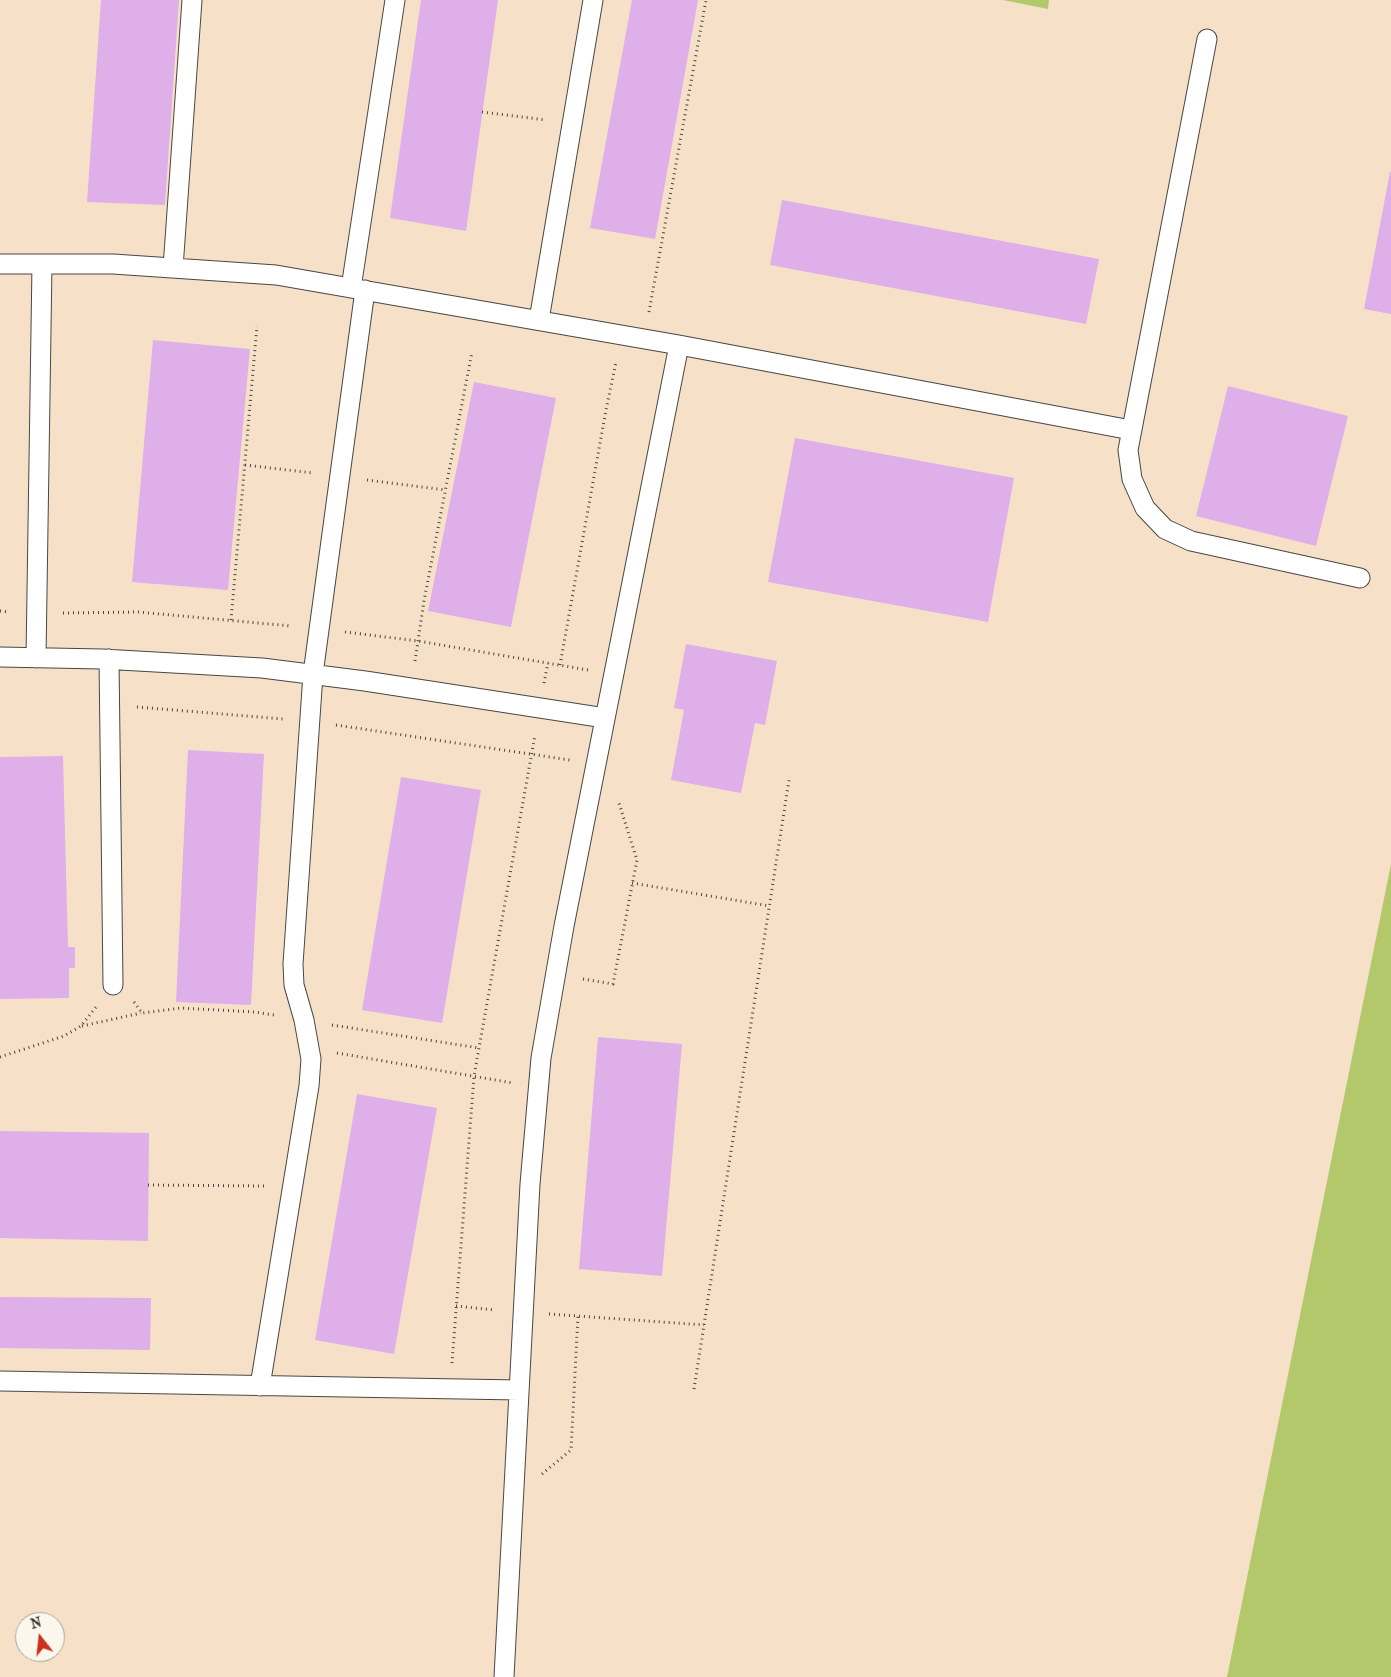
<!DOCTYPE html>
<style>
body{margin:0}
#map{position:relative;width:1391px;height:1677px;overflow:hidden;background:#f6e1c8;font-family:"IM FELL French Canon",serif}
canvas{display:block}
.north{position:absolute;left:15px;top:1612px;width:50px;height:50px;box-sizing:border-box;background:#fbf7ec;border:1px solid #a8a59f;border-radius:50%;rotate:344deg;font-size:14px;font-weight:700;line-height:20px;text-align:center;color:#2b2b2b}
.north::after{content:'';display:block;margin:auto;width:18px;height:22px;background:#c8321e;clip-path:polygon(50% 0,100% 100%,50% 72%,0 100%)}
</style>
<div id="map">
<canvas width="1391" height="1677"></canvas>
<div class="north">N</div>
</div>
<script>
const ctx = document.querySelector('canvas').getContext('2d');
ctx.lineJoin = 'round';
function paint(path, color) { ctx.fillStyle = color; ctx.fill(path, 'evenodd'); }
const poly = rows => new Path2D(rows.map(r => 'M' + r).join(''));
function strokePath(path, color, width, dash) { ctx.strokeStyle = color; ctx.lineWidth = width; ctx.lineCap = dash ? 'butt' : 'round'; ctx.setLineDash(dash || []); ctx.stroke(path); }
paint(poly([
 [1003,0,1049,0,1048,9],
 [1391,864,1391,1677,1227,1677]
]), '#b3c76b');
paint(poly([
 [101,0,179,0,165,205,87,202],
 [421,0,498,0,466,231,390,218],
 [632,0,698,0,655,239,590,228],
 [1390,172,1391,172,1391,314,1364,309],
 [782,200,1099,259,1086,324,770,265],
 [153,340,250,349,228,590,132,582],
 [474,382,556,398,511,627,428,611],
 [1228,386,1348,416,1316,546,1196,516],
 [795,438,1014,478,988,622,768,582],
 [686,644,777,661,765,725,755,723,741,793,671,780,684,710,674,708],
 [188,750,264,754,251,1005,176,1002],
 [63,756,68,947,75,947,75,968,69,968,69,998,0,999,0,757],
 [401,777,481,790,442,1023,362,1010],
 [598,1037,682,1044,662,1276,579,1269],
 [357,1094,437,1108,394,1354,315,1340],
 [0,1131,149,1133,148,1241,0,1238],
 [0,1297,151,1298,150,1350,0,1348]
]), '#dfafe9');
const lane = poly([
 [1207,39,1128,450,1132,479,1145,508,1165,529,1191,541,1360,578],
 [0,264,113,264,276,275,679,345,1131,430],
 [173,268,192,0],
 [351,288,395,0],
 [539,320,593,0],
 [0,657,102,659,262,668,365,681,605,718],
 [36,658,42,264],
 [109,659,113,985],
 [0,1381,519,1390],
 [260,1386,309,1086,311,1059,304,1020,294,985,293,964,313,674,365,290],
 [504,1677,530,1184,541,1058,564,926,679,345]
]);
strokePath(lane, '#494643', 21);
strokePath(poly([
 [482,112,546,120],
 [649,312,706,0],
 [245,465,313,473],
 [367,480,446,490],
 [0,611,9,612],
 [63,613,138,612,291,626],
 [231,620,257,326],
 [345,632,418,641,588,670],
 [415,661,424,601,472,352],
 [560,665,606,410,616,362],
 [544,683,548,663],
 [137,707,283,719],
 [336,725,570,760],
 [632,883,770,906],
 [583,979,613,984,637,860,618,800],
 [134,1002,142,1013,181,1008,255,1012,274,1015],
 [332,1025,479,1048],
 [82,1026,141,1013],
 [337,1053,513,1083],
 [0,1057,64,1036,81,1026,96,1007],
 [148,1185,265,1186],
 [456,1306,495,1310],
 [549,1314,704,1325],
 [452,1363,474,1076,535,735],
 [694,1389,789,780],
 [542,1474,571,1450,578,1316]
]), '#494643', 3, [1, 4]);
strokePath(lane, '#fff', 19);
</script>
